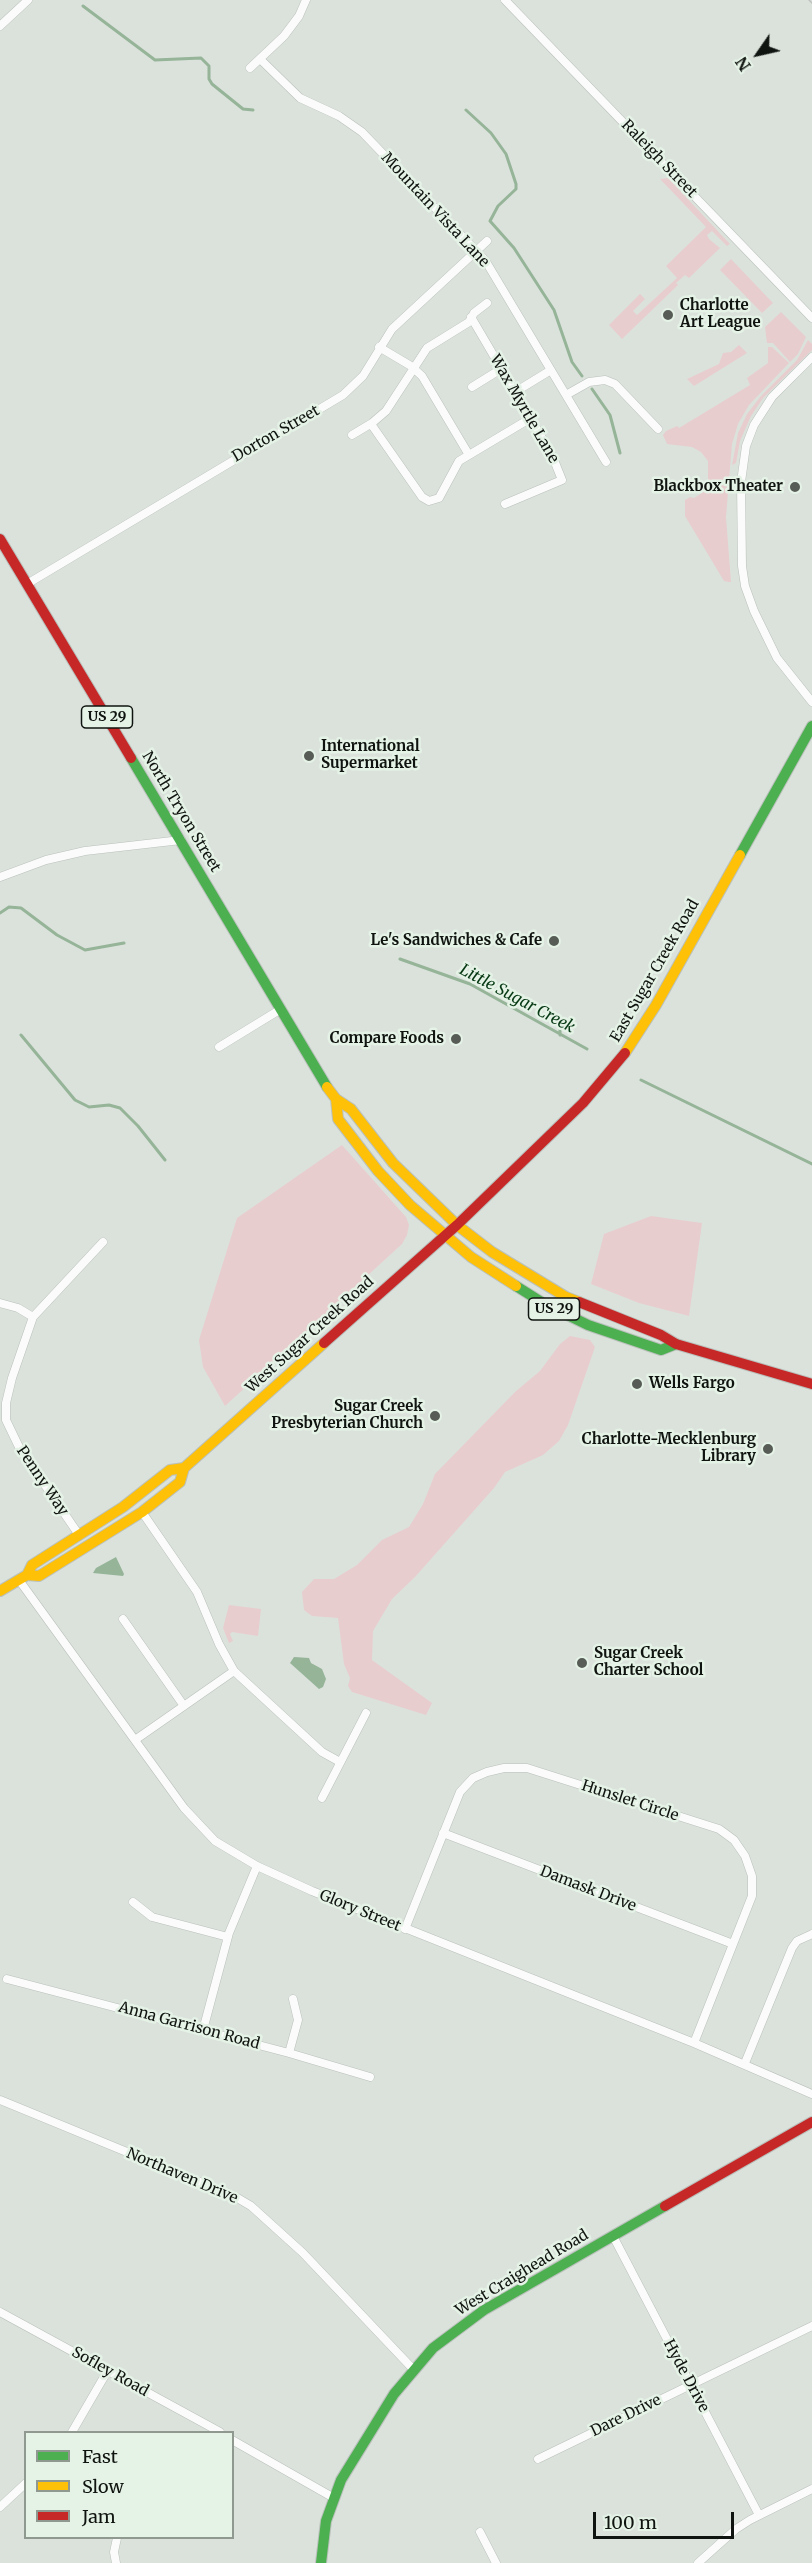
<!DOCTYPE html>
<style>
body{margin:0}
#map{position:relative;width:812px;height:2563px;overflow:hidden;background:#dbe2dc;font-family:Merriweather,serif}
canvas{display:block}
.legend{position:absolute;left:24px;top:2431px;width:210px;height:108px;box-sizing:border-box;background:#e5f2e6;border:2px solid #909990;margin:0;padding:8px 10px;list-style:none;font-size:18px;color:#101410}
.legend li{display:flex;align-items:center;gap:12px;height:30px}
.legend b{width:30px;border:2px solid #909990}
.north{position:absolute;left:728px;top:24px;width:60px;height:60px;-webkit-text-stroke:4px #e5f2e6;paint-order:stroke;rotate:236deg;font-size:16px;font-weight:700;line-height:24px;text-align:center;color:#101410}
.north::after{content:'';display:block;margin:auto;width:21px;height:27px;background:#101410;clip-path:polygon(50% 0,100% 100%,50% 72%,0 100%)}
.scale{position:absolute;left:593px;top:2512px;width:141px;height:27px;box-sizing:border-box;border:3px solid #101410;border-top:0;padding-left:8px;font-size:18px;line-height:21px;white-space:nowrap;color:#101410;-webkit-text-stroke:4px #e5f2e6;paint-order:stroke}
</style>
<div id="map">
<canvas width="812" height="2563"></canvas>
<ul class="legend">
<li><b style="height:8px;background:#4caf50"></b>Fast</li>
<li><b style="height:8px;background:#ffc107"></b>Slow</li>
<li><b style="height:8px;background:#c62828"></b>Jam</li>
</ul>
<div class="north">N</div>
<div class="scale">100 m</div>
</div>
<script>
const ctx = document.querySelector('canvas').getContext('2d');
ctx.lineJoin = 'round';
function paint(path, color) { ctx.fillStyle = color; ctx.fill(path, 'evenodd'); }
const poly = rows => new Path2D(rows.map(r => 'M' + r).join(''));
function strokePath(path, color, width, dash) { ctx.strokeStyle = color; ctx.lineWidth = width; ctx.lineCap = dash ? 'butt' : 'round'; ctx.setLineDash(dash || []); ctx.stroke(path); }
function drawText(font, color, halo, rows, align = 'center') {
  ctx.font = font + ' Merriweather,serif'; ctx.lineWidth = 5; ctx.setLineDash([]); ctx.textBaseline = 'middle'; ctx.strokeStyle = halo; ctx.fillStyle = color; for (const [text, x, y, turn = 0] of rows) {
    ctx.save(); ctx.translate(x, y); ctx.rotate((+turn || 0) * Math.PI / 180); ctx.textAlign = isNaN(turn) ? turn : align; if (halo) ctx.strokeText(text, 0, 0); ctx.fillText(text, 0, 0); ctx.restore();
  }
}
paint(poly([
 [668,178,730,244,727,246,712,231,707,235,709,239,720,248,689,278,685,275,676,283,678,285,622,339,609,325,640,294,645,299,633,311,637,315,677,278,666,266,706,227,660,179],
 [731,259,773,303,762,313,720,270],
 [781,312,806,337,798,354,790,362,773,343,767,343,765,327],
 [808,340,812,344,812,350,763,398,751,416,740,441,736,463,732,465,738,433,747,414,761,396,797,360],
 [739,345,747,353,694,386,687,379,719,364,723,353,731,352],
 [768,347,772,347,789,363,749,405,738,424,732,444,726,517,731,582,729,582,724,581,685,516,685,500,690,497,694,498,705,491,708,481,708,461,701,452,692,447,667,444,663,435,666,431,677,426,679,428,750,385,747,378,768,363],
 [342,1145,406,1217,409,1225,407,1235,402,1244,225,1406,203,1367,199,1340,237,1218],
 [651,1216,702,1223,689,1316,639,1303,591,1284,604,1234],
 [570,1336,590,1340,595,1347,568,1425,559,1441,543,1455,505,1472,494,1488,415,1577,392,1599,373,1631,372,1660,432,1703,426,1715,352,1692,348,1686,350,1678,344,1664,338,1618,312,1616,304,1610,302,1592,314,1579,334,1579,357,1565,382,1540,409,1527,423,1504,435,1474,515,1392,540,1371,560,1344],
 [229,1605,261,1609,258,1636,232,1632,230,1634,233,1641,229,1643,223,1628]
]), '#e8cdce');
paint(poly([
 [116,1557,124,1574,123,1576,93,1573,96,1568],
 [294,1657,309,1658,311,1663,322,1669,326,1679,323,1687,319,1689,290,1663]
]), '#95b498');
strokePath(poly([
 [83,6,155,60,201,58,209,66,209,79,212,84,243,109,253,110],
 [466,110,491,133,506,154,516,184,516,189,498,206,490,221,514,248,554,310,572,362,582,376],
 [592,389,610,415,620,453],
 [0,913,9,907,21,908,57,935,85,950,124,943],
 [400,959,470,984,587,1049],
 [21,1035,75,1100,89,1107,109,1105,120,1108,138,1126,165,1160],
 [560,1035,560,1026],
 [641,1080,812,1164]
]), '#95b498', 3);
const street = poly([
 [505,0,812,318],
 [0,26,28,0],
 [260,59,300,98,339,116,362,132,485,260,606,462],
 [250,68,284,36,299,16,306,0],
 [471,317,552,455,562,480,505,504],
 [379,347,411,366,422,376,469,455],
 [812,357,772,397,754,425,746,446,741,482,742,566,745,586,754,611,777,658,812,702],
 [472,387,501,369],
 [515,392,551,370],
 [566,395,589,382,605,380,615,384,658,429],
 [371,424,422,497,429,501,439,498,459,461,531,418],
 [352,435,372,423,386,411,427,348,469,322,474,313,487,303],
 [27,584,343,395,363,376,392,329,487,241],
 [0,877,46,860,85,851,181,840],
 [219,1047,281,1009],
 [0,1303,18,1308,33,1317],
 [142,1512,197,1592,219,1644,234,1671,322,1752,340,1762],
 [79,1535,19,1447,6,1420,6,1403,12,1378,33,1317,103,1242],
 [19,1580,184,1808,215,1841,257,1866,312,1891,694,2043,812,2094],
 [123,1619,184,1706],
 [135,1740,234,1671],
 [322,1798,366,1713],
 [443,1833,733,1944],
 [133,1902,152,1917,228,1937],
 [405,1929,460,1792,473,1778,487,1772,504,1768,527,1768,719,1829,734,1840,745,1856,752,1876,752,1896,694,2043],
 [7,1979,289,2053,370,2077],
 [203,2030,229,1933,257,1866],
 [289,2053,298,2020,293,1999],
 [745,2063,792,1948,797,1941,812,1934],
 [0,2100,234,2196,251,2206,303,2253,413,2369],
 [613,2236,759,2515],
 [0,2312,220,2432],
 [72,2432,108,2370],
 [232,2440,334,2498],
 [538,2459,812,2326],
 [0,2507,26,2483],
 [480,2532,496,2563],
 [116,2563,114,2552,117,2538],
 [698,2563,736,2529,750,2520,812,2489]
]);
const fast = poly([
 [131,758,327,1087],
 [740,855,812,726],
 [516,1286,543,1303,588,1325,661,1350,676,1344],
 [321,2563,326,2521,341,2480,394,2394,433,2348,484,2310,665,2206]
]);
const slow = poly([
 [625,1053,656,1005,740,855],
 [327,1087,336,1099,351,1109,393,1163,457,1225,492,1252,566,1297,579,1302],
 [336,1099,338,1119,378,1171,410,1205,471,1257,516,1286],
 [27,1575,39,1576,142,1512,180,1482,184,1468],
 [0,1591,27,1575,32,1565,123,1507,170,1470,184,1468,324,1343]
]);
const jam = poly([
 [0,539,131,758],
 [579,1302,661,1335,676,1344,812,1384],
 [324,1343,457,1225,583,1103,625,1053],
 [665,2206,812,2122]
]);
strokePath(street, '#bac0bb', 9);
strokePath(fast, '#bac0bb', 12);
strokePath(slow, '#bac0bb', 12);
strokePath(jam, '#bac0bb', 12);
strokePath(street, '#fafbfa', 8);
strokePath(fast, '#4caf50', 10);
strokePath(slow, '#ffc107', 10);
strokePath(jam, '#c62828', 10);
strokePath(poly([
 [809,0,812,3]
]), '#bfc1bf', 1.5);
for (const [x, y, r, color] of [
 [668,315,6,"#575c57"],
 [795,487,6,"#575c57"],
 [309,756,6,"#575c57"],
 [554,941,6,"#575c57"],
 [456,1039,6,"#575c57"],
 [637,1384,6,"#575c57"],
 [435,1416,6,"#575c57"],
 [768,1449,6,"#575c57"],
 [582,1663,6,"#575c57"]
]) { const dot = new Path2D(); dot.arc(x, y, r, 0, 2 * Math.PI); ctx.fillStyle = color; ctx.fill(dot); strokePath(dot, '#e5f2e6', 2); }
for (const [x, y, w] of [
 [107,717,51],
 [554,1309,51]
]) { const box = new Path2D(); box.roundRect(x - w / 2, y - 11, w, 22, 4.5); ctx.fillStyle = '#e5f2e6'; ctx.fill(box); strokePath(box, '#101410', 1.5); }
drawText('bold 14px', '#101410', null, [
 ["US 29",107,717],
 ["US 29",554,1309]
]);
drawText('15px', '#101410', '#e5f2e6', [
 ["Raleigh Street",659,159,46],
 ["Mountain Vista Lane",435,210,47],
 ["Wax Myrtle Lane",524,409,60],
 ["Dorton Street",276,434,-30],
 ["North Tryon Street",181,812,59],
 ["East Sugar Creek Road",655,971,-60],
 ["West Sugar Creek Road",310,1335,-42],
 ["Penny Way",42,1481,56],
 ["Hunslet Circle",630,1801,18],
 ["Damask Drive",588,1889,21],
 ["Glory Street",360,1911,22],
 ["Anna Garrison Road",189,2026,15],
 ["Northaven Drive",182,2176,23],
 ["West Craighead Road",522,2273,-31],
 ["Sofley Road",110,2372,29],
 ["Hyde Drive",686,2376,62],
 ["Dare Drive",626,2416,-26]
]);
drawText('bold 15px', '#101410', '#e5f2e6', [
 ["Charlotte",680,306,"left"],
 ["Art League",680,323,"left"],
 ["Blackbox Theater",783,487],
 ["International",321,747,"left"],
 ["Supermarket",321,764,"left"],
 ["Le's Sandwiches & Cafe",542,941],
 ["Compare Foods",444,1039],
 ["Wells Fargo",649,1384,"left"],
 ["Sugar Creek",423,1407],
 ["Presbyterian Church",423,1424],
 ["Charlotte-Mecklenburg",756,1440],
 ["Library",756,1457],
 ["Sugar Creek",594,1654,"left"],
 ["Charter School",594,1671,"left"]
], 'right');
drawText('italic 16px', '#073914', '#e5f2e6', [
 ["Little Sugar Creek",517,999,28]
]);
</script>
